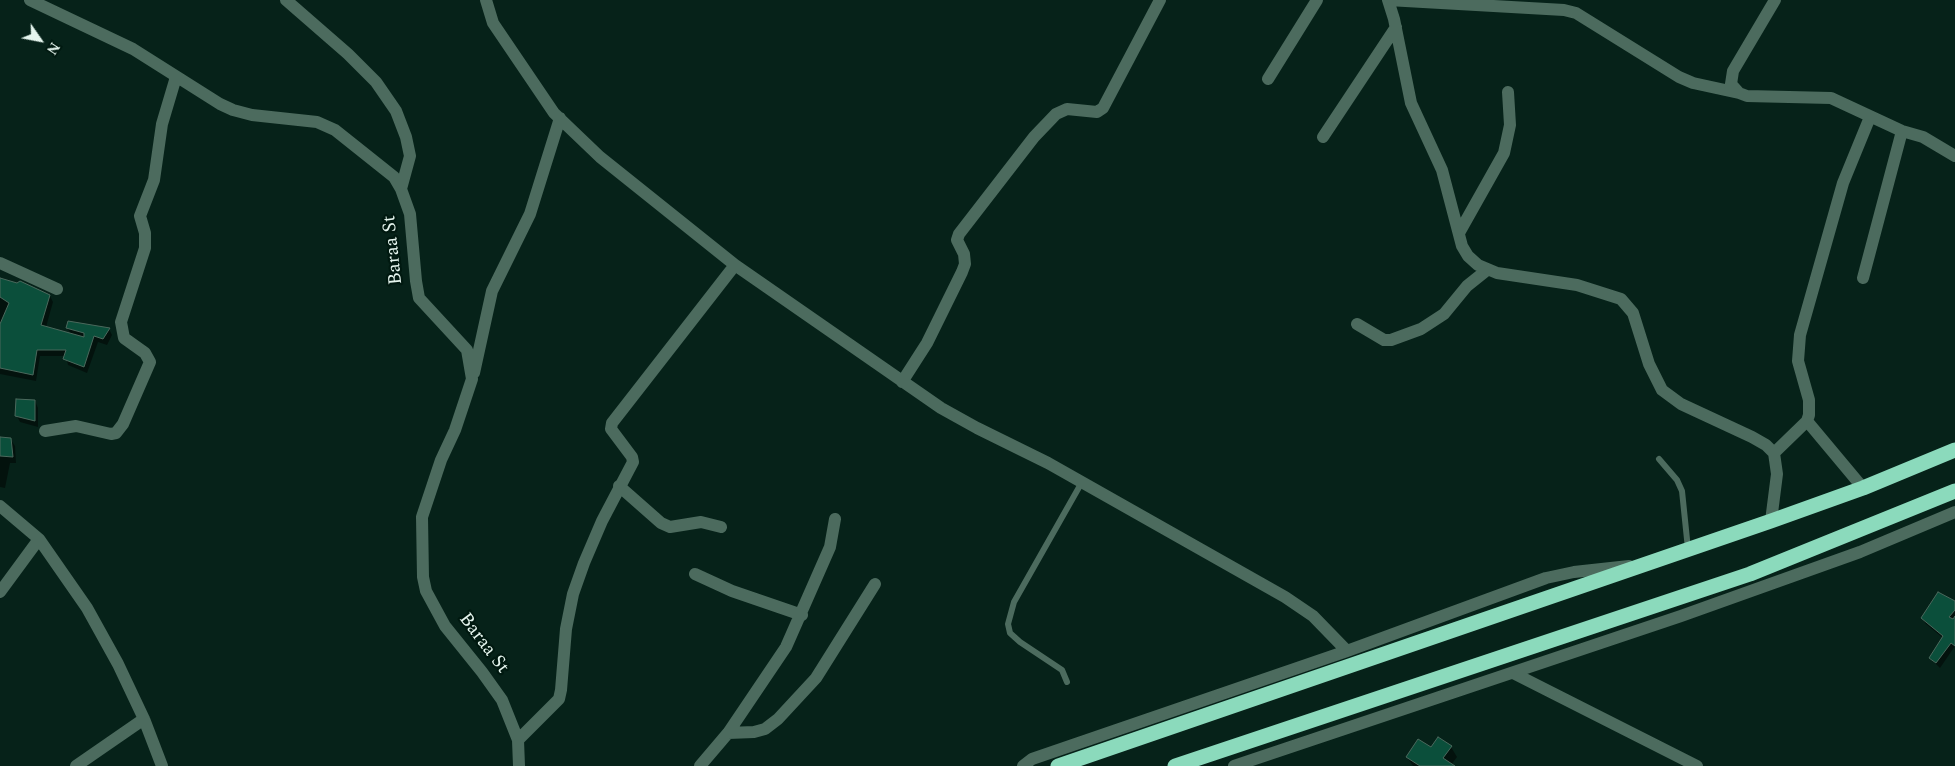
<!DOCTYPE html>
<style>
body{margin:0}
#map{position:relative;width:1955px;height:766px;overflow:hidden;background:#062219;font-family:Spectral,serif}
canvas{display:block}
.north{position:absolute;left:15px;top:15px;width:50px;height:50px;-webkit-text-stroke:4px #001910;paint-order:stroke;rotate:123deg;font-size:14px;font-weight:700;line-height:20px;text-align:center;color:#e5f5ee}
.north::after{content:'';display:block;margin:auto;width:18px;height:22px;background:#e5f5ee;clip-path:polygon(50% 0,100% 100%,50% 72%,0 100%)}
</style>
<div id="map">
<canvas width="1955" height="766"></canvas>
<div class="north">N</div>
</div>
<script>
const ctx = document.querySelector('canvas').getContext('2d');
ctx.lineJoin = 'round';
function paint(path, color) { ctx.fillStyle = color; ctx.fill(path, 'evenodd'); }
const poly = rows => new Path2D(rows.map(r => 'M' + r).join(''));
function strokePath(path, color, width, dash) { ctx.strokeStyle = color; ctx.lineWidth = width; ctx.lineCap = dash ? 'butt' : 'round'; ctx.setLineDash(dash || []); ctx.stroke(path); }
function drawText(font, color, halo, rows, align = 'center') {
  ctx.font = font + ' Spectral,serif'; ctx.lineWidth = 4.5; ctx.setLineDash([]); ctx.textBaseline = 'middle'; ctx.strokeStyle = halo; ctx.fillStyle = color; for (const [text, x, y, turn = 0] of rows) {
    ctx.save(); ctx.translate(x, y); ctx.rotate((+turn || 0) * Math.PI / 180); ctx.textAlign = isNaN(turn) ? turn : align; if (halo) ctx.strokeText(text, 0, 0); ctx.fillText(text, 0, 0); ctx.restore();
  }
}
paint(poly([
 [0,279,50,296,53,302,46,327,71,334,67,328,109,329,112,335,107,345,98,342,87,373,68,365,66,356,40,356,36,381,0,374],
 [35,401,38,408,38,427,20,422,17,416],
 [0,438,11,440,15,446,16,463,10,463,5,488,0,487],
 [1955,601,1955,646,1940,668,1930,658,1943,638,1926,624,1922,618],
 [1451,747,1457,757,1451,765,1453,766,1413,766,1407,757,1431,749]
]), '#0007');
const building = poly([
 [0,278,17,283,20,281,50,295,41,325,84,337,84,333,66,328,68,321,110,328,103,339,94,336,84,367,63,359,66,350,37,350,33,375,0,368,0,324,9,303,0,297,0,278],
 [16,399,35,400,35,421,15,416,16,399],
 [0,437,11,438,13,457,0,456,0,437],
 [1938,592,1955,601,1955,610,1949,617,1953,619,1955,616,1955,646,1951,643,1936,663,1929,658,1943,636,1921,618,1938,592],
 [1438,737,1452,746,1443,758,1455,766,1420,766,1406,757,1418,739,1431,747,1438,737]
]);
paint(building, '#0b4f3b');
strokePath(building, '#4b695d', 1);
strokePath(poly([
 [1659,459,1677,480,1682,491,1688,549],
 [1067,682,1062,670,1020,642,1010,633,1008,624,1014,602,1082,482]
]), '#4c6b5e', 6);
strokePath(poly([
 [30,0,133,49,220,104,233,110,252,115,317,122,335,130,394,177,401,189,410,214,416,281,419,298,467,350,472,379,455,430,441,460,422,517,423,577,426,591,445,626,482,672,502,700,518,740,519,766],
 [286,0,348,54,376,82,396,111,406,137,410,156,401,189],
 [486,0,493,23,554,113,600,157,735,265,941,408,977,428,1048,463,1285,597,1313,616,1347,651],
 [1388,0,1394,19,1411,103,1442,170,1462,246,1468,256,1478,265,1497,273,1577,285,1621,299,1633,313,1649,364,1662,390,1681,404,1752,437,1766,445,1774,453,1777,474,1771,521],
 [1388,0,1564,10,1576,13,1679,77,1693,83,1739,93],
 [1775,0,1733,71,1731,84,1739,93,1747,96,1831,98,1902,131,1923,137,1955,156],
 [1268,79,1317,0],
 [1323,137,1396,27],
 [1459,233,1504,153,1510,125,1508,92],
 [0,263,57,289],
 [1863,278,1902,131],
 [1357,324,1384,340,1391,340,1421,329,1444,314,1467,286,1487,270],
 [474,373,492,291,530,214,560,118],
 [902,382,927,343,962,272,965,264,964,254,957,240,959,234,1034,137,1056,114,1067,109,1097,112,1103,108,1160,0],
 [1807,421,1863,488],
 [45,431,76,426,111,434,116,433,123,424,150,362,145,353,124,338,121,322,145,248,145,233,140,216,154,180,162,124,176,77],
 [1774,453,1807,421,1809,415,1809,400,1798,361,1800,335,1843,183,1870,117],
 [619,486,661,523,670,527,701,522,721,527],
 [0,506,39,539,87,608,118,664,144,719,162,766],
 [695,574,732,591,802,615],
 [0,592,39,539],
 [1513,673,1697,766],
 [728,733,754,732,765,729,778,719,816,678,875,584],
 [518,740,559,699,561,690,566,629,573,594,584,563,602,521,633,462,632,457,611,429,612,423,735,265],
 [76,766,144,719],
 [700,766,728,733,786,647,830,547,835,519],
 [1023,766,1032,759,1347,651,1546,578,1574,572,1629,566],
 [1234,766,1681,616,1860,552,1955,512]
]), '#4c6b5e', 12);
strokePath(poly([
 [1058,766,1771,521,1863,488,1955,450],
 [1175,766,1750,574,1955,491]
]), '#8bdabc', 15);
drawText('19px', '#e5f5ee', '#001910', [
 ["Baraa St",394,250,-96],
 ["Baraa St",483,644,53]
]);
</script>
